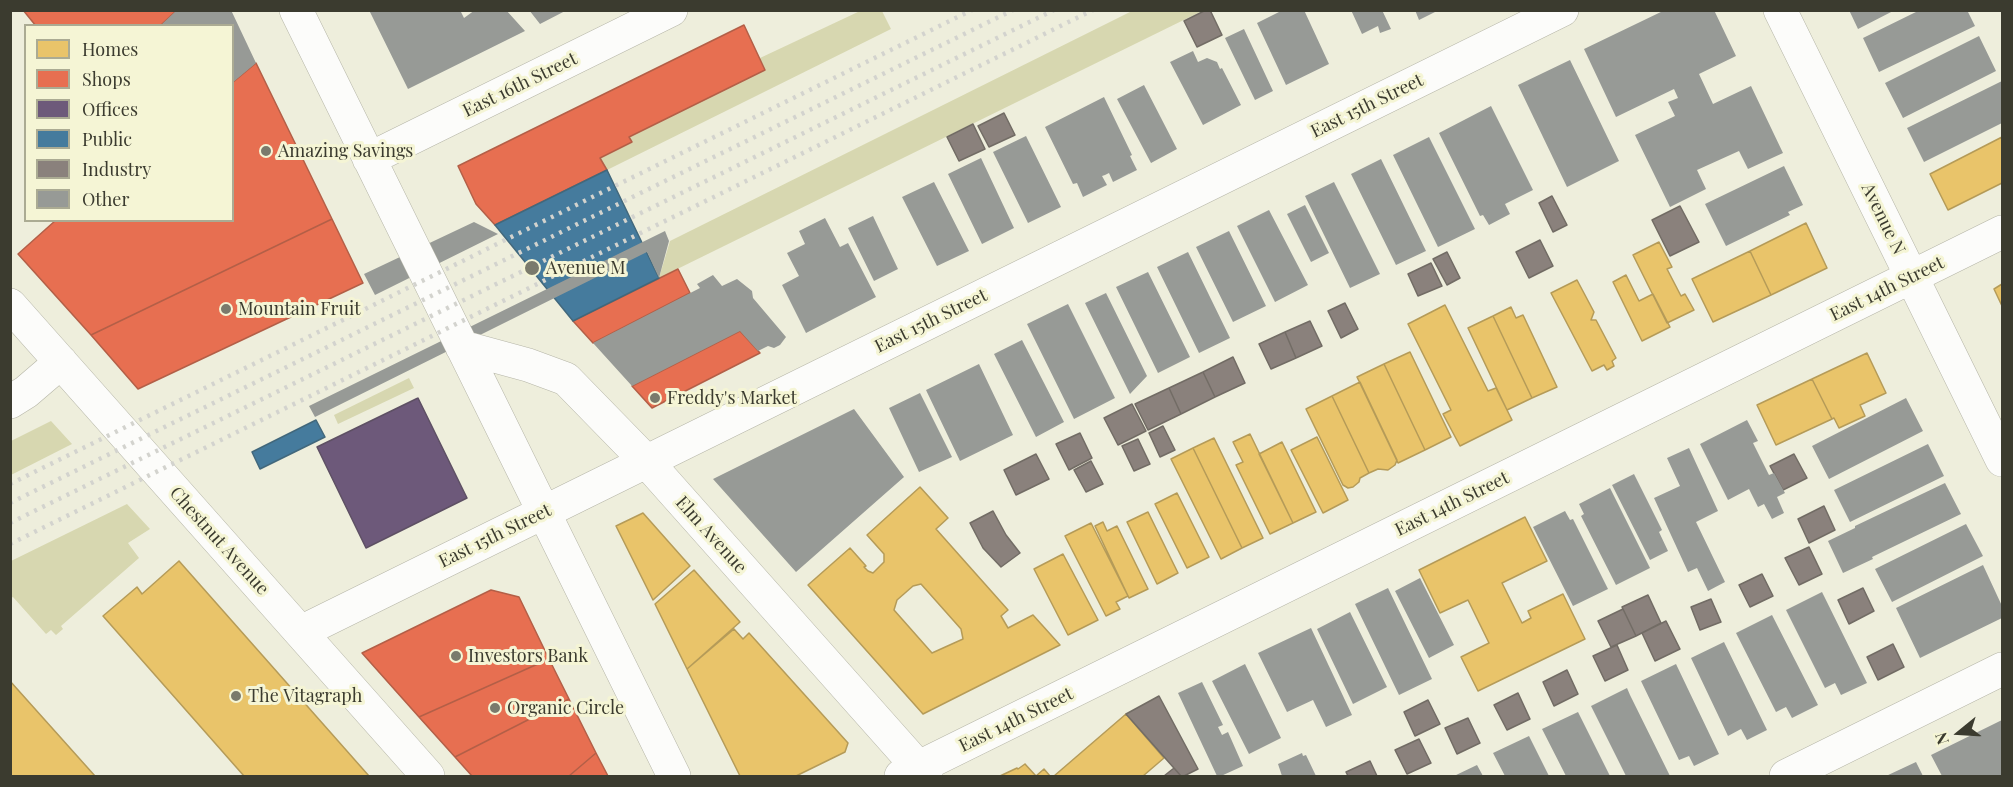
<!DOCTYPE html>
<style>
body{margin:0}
#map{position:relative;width:2013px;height:787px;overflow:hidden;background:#eeeedc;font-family:"Playfair Display",serif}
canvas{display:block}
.frame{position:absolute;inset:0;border:12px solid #3b3b2f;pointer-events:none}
.legend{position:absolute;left:24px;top:24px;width:210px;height:198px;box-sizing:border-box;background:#f5f5d5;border:2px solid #abab93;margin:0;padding:8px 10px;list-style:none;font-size:18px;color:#3b3b2f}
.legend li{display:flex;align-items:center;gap:12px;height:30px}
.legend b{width:30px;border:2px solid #abab93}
.north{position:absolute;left:1929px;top:703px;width:60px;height:60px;-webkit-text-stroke:4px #f5f5d5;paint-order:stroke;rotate:252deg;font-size:16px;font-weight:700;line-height:24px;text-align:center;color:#3b3b2f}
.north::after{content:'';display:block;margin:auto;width:21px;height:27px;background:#3b3b2f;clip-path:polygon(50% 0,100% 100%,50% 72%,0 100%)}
</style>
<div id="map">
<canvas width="2013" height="787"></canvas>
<div class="frame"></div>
<ul class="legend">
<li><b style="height:16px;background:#e9c46a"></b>Homes</li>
<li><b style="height:16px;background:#e76f51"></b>Shops</li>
<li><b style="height:16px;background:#6d597a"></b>Offices</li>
<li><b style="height:16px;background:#457b9d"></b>Public</li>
<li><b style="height:16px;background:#8a817c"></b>Industry</li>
<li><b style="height:16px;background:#979a96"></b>Other</li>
</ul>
<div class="north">N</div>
</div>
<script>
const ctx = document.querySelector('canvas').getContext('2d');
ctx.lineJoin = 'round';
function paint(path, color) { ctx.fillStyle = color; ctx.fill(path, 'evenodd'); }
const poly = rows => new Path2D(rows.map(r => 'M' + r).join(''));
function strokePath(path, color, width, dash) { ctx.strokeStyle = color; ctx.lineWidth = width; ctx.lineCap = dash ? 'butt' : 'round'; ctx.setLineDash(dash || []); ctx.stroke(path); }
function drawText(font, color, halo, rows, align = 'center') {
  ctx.font = font + ' "Playfair Display",serif'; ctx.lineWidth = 6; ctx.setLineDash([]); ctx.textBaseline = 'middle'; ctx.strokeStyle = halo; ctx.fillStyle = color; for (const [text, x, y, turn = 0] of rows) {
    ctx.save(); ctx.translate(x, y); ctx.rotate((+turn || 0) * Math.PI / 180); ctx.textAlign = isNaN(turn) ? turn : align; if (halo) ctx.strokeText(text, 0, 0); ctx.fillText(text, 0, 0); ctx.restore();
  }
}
paint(poly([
 [1134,10,1202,11,659,278,670,241],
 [860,11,882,11,891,29,607,170,600,158,632,142,629,137,765,70,760,58],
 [409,378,414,388,338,424,334,415],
 [51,421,72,444,11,475,11,441],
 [127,504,150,529,128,543,139,558,61,626,63,629,56,635,51,630,46,634,13,597,11,598,11,561]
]), '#d7d7b0');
const homes = poly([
 [2002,137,2002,183,1948,210,1930,174,2002,137],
 [1806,223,1827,268,1771,295,1750,251,1806,223],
 [1659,242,1672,267,1667,269,1681,296,1685,294,1694,310,1667,323,1633,255,1659,242],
 [1750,251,1771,295,1713,322,1692,279,1750,251],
 [1626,275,1639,301,1653,294,1670,327,1642,341,1613,282,1626,275],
 [1577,280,1594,312,1591,320,1596,320,1616,358,1612,361,1614,366,1607,370,1604,365,1592,371,1551,293,1577,280],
 [2002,284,2002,306,1994,289,2002,284],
 [1445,305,1488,391,1496,388,1512,420,1460,446,1443,414,1451,410,1408,324,1445,305],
 [1511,307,1516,318,1523,315,1557,387,1532,398,1493,316,1511,307],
 [1493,316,1532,398,1507,410,1468,328,1493,316],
 [1410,352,1451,437,1425,450,1384,364,1410,352],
 [1867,353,1886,393,1860,405,1865,416,1839,428,1834,418,1832,419,1812,379,1867,353],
 [1384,364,1425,450,1398,463,1357,377,1384,364],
 [1812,379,1832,419,1776,445,1757,405,1812,379],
 [1360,382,1397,460,1395,465,1388,470,1378,469,1369,473,1332,396,1360,382],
 [1332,396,1369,473,1360,478,1359,482,1353,487,1348,488,1343,485,1306,409,1332,396],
 [1250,434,1293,523,1270,534,1236,465,1243,462,1233,442,1250,434],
 [1317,437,1348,500,1323,513,1291,450,1317,437],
 [1214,438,1263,538,1242,548,1193,448,1214,438],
 [1282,442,1316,512,1293,523,1259,454,1282,442],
 [1193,448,1242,548,1221,559,1171,459,1193,448],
 [920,487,948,518,936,529,1008,610,1001,616,1008,628,1033,615,1060,645,923,714,808,585,850,548,866,566,864,567,868,571,873,573,884,562,884,554,867,535,920,487],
 [921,584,961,629,963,639,932,653,894,610,897,600,913,586,921,584],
 [1177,493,1209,557,1187,568,1155,504,1177,493],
 [1148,512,1178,573,1157,584,1127,522,1148,512],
 [643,513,690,566,653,600,616,526,643,513],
 [1525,517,1547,561,1502,583,1522,623,1531,618,1528,611,1563,594,1585,639,1478,691,1461,657,1489,643,1468,600,1440,613,1419,570,1525,517],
 [1103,522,1107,531,1117,526,1148,589,1129,598,1095,526,1103,522],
 [1091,523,1128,596,1116,602,1120,609,1106,616,1065,536,1091,523],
 [1063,554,1098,620,1068,635,1034,569,1063,554],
 [179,561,369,776,244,776,103,616,137,587,142,594,179,561],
 [694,570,740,622,687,669,655,604,694,570],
 [734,629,743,639,749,633,848,743,845,752,796,776,740,776,687,669,734,629],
 [10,681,95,776,10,776,10,681],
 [1126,714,1164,758,1143,776,1054,776,1126,714],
 [1025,764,1036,776,1044,769,1050,776,1000,776,1017,768,1018,769,1025,764]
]);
paint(homes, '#e9c46a');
strokePath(homes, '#b59b58', 1.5);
const shops = poly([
 [23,10,177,10,160,26,36,26,23,10],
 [744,25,765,70,629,137,632,142,600,158,607,170,495,225,476,204,458,166,744,25],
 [256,63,332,219,91,335,18,254,56,220,232,220,232,83,256,63],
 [332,219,363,283,138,389,91,335,332,219],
 [678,269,690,293,593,343,573,321,678,269],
 [740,331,760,353,652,408,632,386,740,331],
 [491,590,519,597,549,659,419,717,362,653,491,590],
 [549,659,569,699,455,757,419,717,549,659],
 [569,699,596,753,569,776,472,776,455,757,569,699],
 [596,753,608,776,569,776,596,753]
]);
paint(shops, '#e76f51');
strokePath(shops, '#b35f47', 1.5);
const offices = poly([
 [418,398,467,498,366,548,317,447,418,398]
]);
paint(offices, '#6d597a');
strokePath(offices, '#5e5064', 1.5);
const public = poly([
 [607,170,659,278,573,321,495,225,607,170],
 [316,420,325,437,260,469,252,452,316,420]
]);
paint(public, '#457b9d');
strokePath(public, '#42687c', 1.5);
const industry = poly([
 [1206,10,1210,10,1222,35,1197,47,1184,21,1206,10],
 [1004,113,1015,135,989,147,978,126,1004,113],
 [973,124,985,149,959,161,947,137,973,124],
 [1552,196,1567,225,1553,232,1539,203,1552,196],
 [1680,206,1699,242,1670,256,1652,220,1680,206],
 [1540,240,1553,266,1529,278,1516,252,1540,240],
 [1447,252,1460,278,1447,285,1433,259,1447,252],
 [1431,263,1442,286,1418,296,1408,274,1431,263],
 [1345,303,1358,329,1341,338,1328,311,1345,303],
 [1310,321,1322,346,1296,358,1285,332,1310,321],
 [1285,332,1296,358,1271,369,1259,344,1285,332],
 [1233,357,1245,383,1215,397,1203,372,1233,357],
 [1203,372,1215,397,1181,414,1169,388,1203,372],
 [1169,388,1181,414,1148,430,1135,404,1169,388],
 [1132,404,1146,431,1118,445,1104,418,1132,404],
 [1163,426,1175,450,1160,457,1149,433,1163,426],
 [1080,433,1092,458,1069,470,1056,444,1080,433],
 [1138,439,1150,464,1134,471,1122,446,1138,439],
 [1036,454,1049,479,1016,495,1004,470,1036,454],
 [1794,454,1807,478,1783,490,1770,466,1794,454],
 [1091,461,1103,484,1086,492,1074,470,1091,461],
 [1824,506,1835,530,1809,543,1798,519,1824,506],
 [993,511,1006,535,1020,553,1001,567,983,548,970,523,993,511],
 [1809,547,1822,574,1799,585,1785,558,1809,547],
 [1762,574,1773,596,1750,607,1739,585,1762,574],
 [1863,588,1874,611,1849,624,1838,600,1863,588],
 [1648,595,1661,623,1636,636,1622,607,1648,595],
 [1711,599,1721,622,1700,630,1691,607,1711,599],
 [1623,609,1636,636,1611,647,1598,621,1623,609],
 [1666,621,1680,649,1655,661,1642,633,1666,621],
 [1893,644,1904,667,1878,680,1867,657,1893,644],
 [1617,645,1628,670,1605,681,1593,656,1617,645],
 [1567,670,1578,694,1554,706,1543,682,1567,670],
 [1518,693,1530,719,1507,730,1494,705,1518,693],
 [1159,696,1198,769,1184,776,1181,776,1126,714,1159,696],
 [1428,700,1440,724,1415,736,1404,712,1428,700],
 [1468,718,1480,743,1457,754,1445,728,1468,718],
 [1419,739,1431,763,1407,774,1395,750,1419,739],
 [1370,761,1377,776,1348,776,1346,772,1370,761],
 [1174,768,1181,776,1164,776,1174,768]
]);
paint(industry, '#8a817c');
strokePath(industry, '#726c65', 1.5);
paint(poly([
 [177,10,231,10,256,63,232,83,232,26,160,26],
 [369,10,460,10,464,18,475,10,506,10,525,31,408,89],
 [529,10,567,10,540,24],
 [1283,10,1304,10,1329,64,1286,85,1257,23],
 [1351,10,1382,10,1391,29,1380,33,1378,26,1362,34],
 [1415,10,1439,10,1419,20],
 [1665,10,1714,10,1736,56,1699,74,1713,104,1751,86,1783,153,1748,169,1739,151,1697,170,1706,189,1670,207,1635,135,1675,116,1668,102,1678,98,1674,89,1616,117,1584,49],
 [1849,10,1895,10,1858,29],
 [1920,10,1967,10,1975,26,1879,72,1863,38],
 [1244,29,1273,91,1255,100,1225,38],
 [1979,36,1996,71,1903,118,1885,83],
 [1193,51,1198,62,1207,58,1217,62,1220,69,1222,68,1241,105,1203,125,1170,62],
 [1570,60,1619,161,1567,187,1518,85],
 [2002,81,2002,123,1924,162,1907,128],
 [1144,85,1177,149,1151,163,1117,99],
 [1104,97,1132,155,1130,156,1137,170,1113,182,1109,173,1105,175,1102,176,1107,185,1083,197,1077,183,1073,184,1045,127],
 [1491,106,1533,190,1505,204,1510,214,1489,225,1483,215,1480,216,1439,133],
 [1026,136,1061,207,1028,223,993,152],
 [1429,137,1475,229,1438,247,1393,155],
 [981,158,1014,228,982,244,948,174],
 [1381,159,1426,251,1396,265,1351,174],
 [1784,166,1803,205,1788,212,1790,215,1726,246,1705,204],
 [934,182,969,251,937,266,902,197],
 [1334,182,1380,274,1350,288,1305,196],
 [1305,205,1329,253,1311,262,1287,214],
 [1269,210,1308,285,1275,302,1237,226],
 [873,216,898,269,874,281,848,228],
 [825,218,840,247,848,243,876,297,806,333,782,285,799,276,787,253,805,244,799,231],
 [474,222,498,234,375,295,364,274],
 [665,231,669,241,659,278,647,252,315,417,309,406],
 [1229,231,1266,306,1233,322,1196,247],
 [1188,252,1230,338,1199,353,1157,267],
 [1148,272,1190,357,1158,373,1116,287],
 [713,275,722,286,737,279,752,291,753,298,786,337,780,345,774,348,768,346,758,351,740,331,632,386,593,343,700,288,697,284],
 [1106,293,1147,376,1130,394,1085,303],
 [1068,304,1115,398,1074,419,1027,324],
 [1022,340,1064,422,1036,437,994,354],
 [979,364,1013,435,960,461,926,390],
 [920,393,952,457,919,472,889,408],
 [1906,398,1923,431,1829,479,1812,446],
 [854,409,904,477,796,572,713,479],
 [1747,420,1758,441,1753,443,1769,475,1774,473,1785,493,1777,497,1784,513,1772,519,1764,504,1758,507,1749,489,1728,500,1700,444],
 [1928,444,1944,476,1850,522,1834,490],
 [1689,448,1718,511,1696,522,1725,582,1708,591,1697,568,1688,572,1654,498,1680,486,1667,458],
 [1634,474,1662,530,1659,532,1668,551,1650,560,1612,485],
 [1945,483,1961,514,1872,557,1873,559,1843,573,1828,541,1855,528,1855,526],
 [1610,488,1650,568,1616,585,1581,516,1584,514,1579,504],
 [1565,511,1570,520,1573,519,1608,589,1573,606,1533,527],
 [1966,524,1983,556,1892,602,1875,569],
 [1983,565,2002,606,2002,618,1920,658,1896,608],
 [1420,578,1454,645,1429,658,1395,591],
 [1388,588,1432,679,1399,695,1355,604],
 [1822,592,1867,683,1841,695,1835,683,1825,688,1786,610],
 [1350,612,1387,687,1353,704,1317,629],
 [1772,615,1818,705,1792,718,1786,707,1776,712,1736,633],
 [1311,628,1352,715,1326,727,1313,700,1287,712,1258,653],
 [1724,642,1767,730,1747,740,1741,729,1728,736,1691,658],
 [1245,664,1281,738,1249,754,1212,681],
 [1676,664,1719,754,1694,766,1689,756,1679,760,1641,681],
 [1202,682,1223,725,1218,727,1222,735,1228,732,1243,766,1221,776,1217,776,1178,693],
 [1627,688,1630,695,1670,776,1626,776,1591,706],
 [1578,712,1610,776,1566,776,1542,729],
 [2002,720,2002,776,1942,776,1931,755],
 [1529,736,1549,776,1505,776,1493,753],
 [1302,753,1303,756,1306,755,1316,776,1282,776,1278,764],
 [1916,762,1923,776,1886,776],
 [1477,765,1483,776,1454,776]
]), '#979a96');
const minor = poly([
 [296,10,674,776],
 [1780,10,2002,460],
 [369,159,671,10],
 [10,305,428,776],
 [462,347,528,365,566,379,647,462,926,776],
 [10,402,26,392,61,362],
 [301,632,1562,10],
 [901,776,2002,232],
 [1786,776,2002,669]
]);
strokePath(minor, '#b5b5a7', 34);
strokePath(minor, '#fcfcfa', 33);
strokePath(poly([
 [10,484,972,10],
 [10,503,1013,10],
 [10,523,1054,10],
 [10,544,1093,10]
]), '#d3d3ce', 4.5, [3, 6]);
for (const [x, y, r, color] of [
 [266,151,6,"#7a7a6c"],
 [532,268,8,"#7a7a6c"],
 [226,309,6,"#7a7a6c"],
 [655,398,6,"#7a7a6c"],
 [456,656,6,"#7a7a6c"],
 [236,696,6,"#7a7a6c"],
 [495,708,6,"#7a7a6c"]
]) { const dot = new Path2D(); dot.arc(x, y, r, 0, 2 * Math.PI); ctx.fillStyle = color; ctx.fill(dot); strokePath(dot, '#f5f5d5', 2); }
drawText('18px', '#3b3b2f', '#f5f5d5', [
 ["East 16th Street",520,85,-26],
 ["East 15th Street",1367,106,-26],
 ["Avenue N",1883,219,64],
 ["East 14th Street",1887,289,-26],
 ["East 15th Street",931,321,-26],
 ["East 14th Street",1452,504,-26],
 ["Elm Avenue",711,535,48],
 ["East 15th Street",495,536,-26],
 ["Chestnut Avenue",219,541,48],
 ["East 14th Street",1016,720,-26]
]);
drawText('18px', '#3b3b2f', '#f5f5d5', [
 ["Amazing Savings",278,151],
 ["Avenue M",546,268],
 ["Mountain Fruit",238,309],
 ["Freddy's Market",667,398],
 ["Investors Bank",468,656],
 ["The Vitagraph",248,696],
 ["Organic Circle",507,708]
], 'left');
</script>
